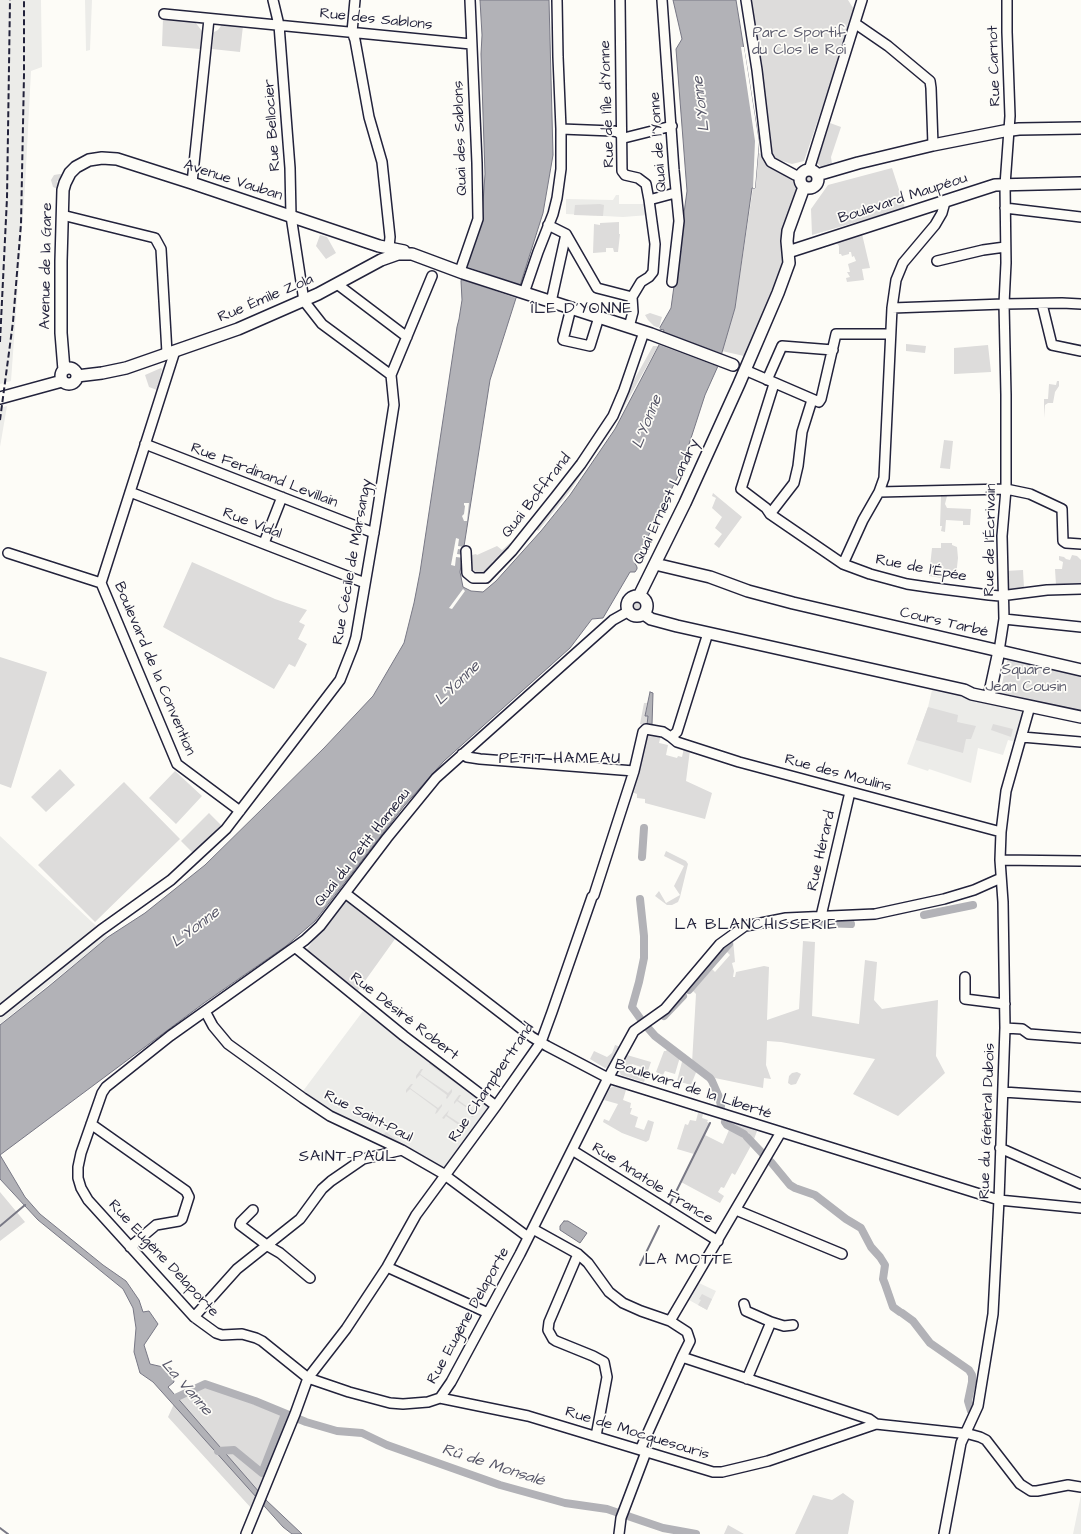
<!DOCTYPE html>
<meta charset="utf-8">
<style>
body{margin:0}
canvas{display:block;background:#fdfcf7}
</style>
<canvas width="1081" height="1534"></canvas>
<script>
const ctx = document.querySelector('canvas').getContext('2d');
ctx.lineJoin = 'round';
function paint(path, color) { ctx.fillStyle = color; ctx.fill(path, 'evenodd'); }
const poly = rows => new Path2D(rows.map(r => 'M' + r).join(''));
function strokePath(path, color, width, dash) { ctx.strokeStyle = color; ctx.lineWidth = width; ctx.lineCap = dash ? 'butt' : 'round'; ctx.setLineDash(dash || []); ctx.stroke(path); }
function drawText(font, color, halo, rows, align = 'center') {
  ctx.font = font + ' "Architects Daughter",sans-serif'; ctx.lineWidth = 3.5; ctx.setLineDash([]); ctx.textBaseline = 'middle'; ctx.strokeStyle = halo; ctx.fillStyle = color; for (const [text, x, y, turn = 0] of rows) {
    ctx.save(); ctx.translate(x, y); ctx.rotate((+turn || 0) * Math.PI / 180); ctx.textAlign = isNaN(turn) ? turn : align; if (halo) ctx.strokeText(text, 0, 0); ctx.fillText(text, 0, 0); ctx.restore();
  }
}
paint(poly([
 [0,0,41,0,42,67,31,71,25,187,11,381,0,384],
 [85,0,92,0,90,50,86,51],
 [616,195,619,195,619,204,643,204,647,205,649,215,623,217,566,214,566,199,613,200],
 [7,406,0,447,0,408],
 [932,690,1020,710,1025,717,1016,742,1008,740,1003,755,978,748,971,783,929,769,928,771,907,764,928,707],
 [0,836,108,937,0,1024],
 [363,1011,494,1102,445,1170,445,1168,411,1150,333,1113,303,1091],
 [699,1283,716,1291,707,1310,689,1300],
 [1081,1495,1081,1534,1073,1534]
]), '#ecece9');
paint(poly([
 [749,0,848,0,855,11,804,161,792,164,776,159,771,152],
 [163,18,195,22,202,31,200,49,162,46],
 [223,23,243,26,240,52,212,49,214,32,218,30],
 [830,123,841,127,831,157,832,164,821,167,817,163],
 [758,153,762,154,793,177,797,190,795,198,782,233,785,260,781,274,744,356,722,351,735,308,753,188,755,188],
 [892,168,905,208,812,235,811,209,828,185],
 '803 179a6 6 0 1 1 12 0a6 6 0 1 1-12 0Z',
 [60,174,63,175,62,178,57,181,59,186,58,189,53,187,51,180,54,175],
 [600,204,604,205,603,216,574,215,575,205],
 [619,222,619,234,620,234,618,252,614,252,613,248,606,248,606,252,593,253,594,224,600,225,600,223],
 [862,234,870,268,862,269,864,280,847,282,846,278,850,277,847,272,850,272,848,264,856,261,854,256,852,257,851,252,849,252,849,254,842,256,841,254,839,254,839,246,836,242],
 [320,235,327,237,336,253,326,259,316,246],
 [650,313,662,317,659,328,654,326,648,320,645,315],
 [906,344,926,346,925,353,906,351],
 [988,345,991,372,954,374,954,348],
 [653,346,658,346,610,432,570,491,538,531,536,528,613,421,634,380],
 [161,368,162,369,157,390,149,387,145,375],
 [1057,381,1059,381,1059,386,1055,392,1053,403,1048,403,1045,405,1044,418,1044,399,1048,399,1049,384,1056,385],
 [944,440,953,441,950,469,940,468],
 [713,493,742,517,719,548,714,544,722,534,715,528,722,517,712,508,716,498,712,496],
 [941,496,947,496,945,504,947,508,971,509,970,525,963,525,963,521,946,520,945,532,941,531,942,526,940,526],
 [510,543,512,545,497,562,495,560,492,562,494,566,485,574,477,573,471,568,470,559,472,555,476,554,477,555,497,546,502,550],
 [941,543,952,543,952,545,957,547,958,558,956,576,943,575,942,578,929,576,932,548,941,548],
 [1072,555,1077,556,1081,560,1081,585,1056,585,1055,569,1062,569,1063,562,1059,560,1059,556,1064,557,1066,559,1070,560],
 [192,562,275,599,307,610,299,622,305,625,298,639,307,644,295,667,289,664,274,689,163,627],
 [1023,570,1024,588,1005,591,1005,571],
 '631.5 607a5.5 5.5 0 1 1 11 0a5.5 5.5 0 1 1-11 0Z',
 [1008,656,1081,672,1081,711,1000,694],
 [0,657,47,672,11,788,0,784],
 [644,703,647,703,645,716,648,716,647,725,640,724],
 [928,707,958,715,957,722,976,726,971,739,966,739,963,753,916,740],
 [993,724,1013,729,1011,737,991,730],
 [649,733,661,735,659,743,668,745,666,755,677,758,678,756,682,757,684,748,690,750,686,781,712,793,705,819,645,803,645,799,637,798,637,794,632,792,638,774,645,735],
 [60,769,75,785,46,812,31,797],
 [175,771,202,796,176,824,149,798],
 [124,782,180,839,95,922,38,865],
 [209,813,221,825,193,853,181,841],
 [666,851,686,861,688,864,680,897,678,902,672,905,667,905,655,896,659,891,666,903,680,895,674,886,684,866,664,856],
 [346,901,395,939,357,992,306,952,307,949,342,902],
 [733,939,735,962,732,963,734,971,733,977,735,977,736,972,764,966,769,967,767,1020,799,1009,803,941,815,942,812,1016,859,1024,865,960,877,962,874,1000,882,1009,938,1000,936,1056,945,1073,898,1116,853,1094,875,1059,781,1042,767,1041,766,1065,771,1079,764,1078,763,1088,710,1077,692,1063,696,994,692,990,711,968,715,972,730,955,726,951,729,947,728,942],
 [615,1045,621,1047,609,1067,605,1068,590,1059,594,1051,607,1057,612,1053],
 [668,1048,680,1057,675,1074,665,1071,663,1075,656,1072,664,1051,666,1051],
 [627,1055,651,1062,644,1082,621,1075,619,1071],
 [632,1064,641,1067,639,1074,630,1071],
 [683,1058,697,1070,691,1085,677,1081],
 [430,1062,484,1101,483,1103,429,1064],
 [421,1069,423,1069,420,1074,448,1093,452,1089,452,1092,447,1099,446,1098,447,1095,420,1075,416,1079,416,1076],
 [797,1072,801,1074,796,1084,791,1085,788,1083,789,1076,792,1073],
 [411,1084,413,1084,410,1088,438,1108,442,1104,442,1106,437,1113,435,1114,437,1109,410,1089,406,1093,406,1090],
 [614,1086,626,1090,623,1100,631,1103,630,1108,632,1108,630,1114,638,1117,635,1127,644,1130,648,1120,654,1122,649,1140,646,1142,622,1133,603,1122,604,1119,609,1121,618,1104,604,1100,610,1088],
 [459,1095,461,1095,458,1100,475,1112,478,1107,473,1117,471,1117,474,1113,457,1101,454,1104,454,1102],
 [449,1110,447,1115,464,1126,466,1123,467,1124,461,1133,460,1132,463,1128,446,1116,444,1119,442,1118],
 [698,1113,703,1114,702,1118,708,1120,707,1122,710,1123,705,1135,723,1144,732,1123,757,1131,753,1142,735,1175,732,1173,724,1188,721,1187,718,1192,724,1196,720,1203,681,1182,694,1154,677,1149,685,1124,688,1125,690,1120,696,1121],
 [386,1132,411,1150,382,1136],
 [0,1192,25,1222,0,1241],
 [702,1294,712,1299,707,1310,698,1305,701,1300,699,1299],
 [205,1386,287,1417,252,1509,168,1417,173,1406,176,1394],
 [843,1493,854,1501,848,1534,795,1534,813,1495,832,1500],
 [728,1525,744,1534,724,1534]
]), '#dddcdb');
const water = poly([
 [480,0,549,0,553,155,543,213,490,380,460,572,463,587,471,591,483,592,496,581,541,531,570,495,615,429,659,345,664,330,659,329,671,308,687,191,676,49,682,39,673,0,736,0,759,142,755,188,752,188,735,308,718,366,705,395,680,472,635,563,637,567,637,569,635,572,630,572,603,618,592,619,570,648,444,761,404,806,315,921,286,946,204,1003,0,1155,25,1197,40,1214,103,1265,126,1281,139,1300,143,1312,149,1311,158,1324,144,1345,150,1364,163,1367,171,1368,174,1382,168,1387,266,1500,302,1534,292,1534,283,1527,153,1382,140,1373,134,1352,136,1328,133,1308,123,1289,38,1220,0,1179,0,1025,48,987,108,937,145,913,205,865,324,748,373,696,404,643,414,603,420,572,457,327,459,319,462,300,461,281,482,217,485,174,481,54,482,35,480,0],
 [650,692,653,693,652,725,647,725,648,716,645,716,650,692],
 [564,1221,568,1221,587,1233,580,1243,560,1230,560,1226,564,1221]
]);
paint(water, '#b2b2b7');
strokePath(water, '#787885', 1);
paint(poly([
 [741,47,744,47,759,142,755,188,753,188,755,141],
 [465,266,520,285,516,298,461,279],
 [658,327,660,328,659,331,723,354,719,367,657,344,662,332,658,330],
 [464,503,469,503,467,521,464,521,462,516,464,514,465,506,464,505],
 [456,538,459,539,458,546,465,547,465,550,458,549,457,554,464,555,464,558,456,557,455,566,451,565],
 [463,589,465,591,452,609,449,608]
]), '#fdfcf7');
strokePath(poly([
 [669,1206,710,1123],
 [0,1226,25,1205],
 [640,1265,659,1226],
 [0,1528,8,1534]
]), '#787885', 2);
strokePath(poly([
 [642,857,644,828],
 [640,899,644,936,644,958,639,982,632,1007,642,1021],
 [924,915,973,905],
 [821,923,851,924],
 [689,990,729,944],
 [664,1016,683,996],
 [648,1028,655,1036,710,1078,712,1081,719,1097,721,1106],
 [725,1122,727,1125,744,1134],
 [747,1137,763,1154],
 [771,1162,790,1185,795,1188,815,1195,846,1219,861,1228,871,1247,880,1257,885,1265,883,1279,885,1284,893,1307,900,1312],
 [902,1313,913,1321,930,1343,969,1370,972,1375,972,1382,968,1401,971,1411],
 [175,1398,205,1384,255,1401,306,1422,337,1431,362,1433,387,1445,500,1485,565,1503,607,1509,663,1528,696,1534],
 [218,1451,234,1450,262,1473,285,1414]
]), '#b2b2b7', 8);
const minor = poly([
 [273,0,279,25,290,168,291,216,304,301,322,324,391,375],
 [355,0,352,32,355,40,369,117,382,162,390,237,389,247],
 [620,0,622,171,625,175,638,178,646,184,649,200,655,244,653,272,649,277,641,282,632,297,633,312,629,327],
 [662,0,674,170,679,221,672,282],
 [746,0,757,70,767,155,771,162,795,175,800,176],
 [164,14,471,44],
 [856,24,888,46,930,81,931,88,933,145],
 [561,129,613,131,618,132,624,138,672,126],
 [809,170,862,0],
 [192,183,209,19],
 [649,200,675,193],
 [1005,208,1081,217],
 [62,215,155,238,161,249,167,353],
 [548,225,566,234,597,288,632,297],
 [937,261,983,250,1005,247],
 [460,271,478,219,477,163,470,0],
 [337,284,407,337],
 [524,293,538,252,553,214,557,198,561,169,561,129,558,57,557,0],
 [551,302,566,234],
 [1042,304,1052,345,1081,351],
 [571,308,563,340,590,346,599,317],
 [892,308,1004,304,1062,303,1081,304],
 [175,351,101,583,177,764,240,811],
 [745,370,819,402,821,399,836,334,890,334],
 [767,380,782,346,833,350],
 [774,384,741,489,766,508,770,514,843,564,870,574,907,584,934,588,989,595,1000,596,1047,590,1081,589],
 [145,444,374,533],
 [130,492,365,583],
 [879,492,1006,489,1030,494,1062,509,1063,541,1066,543,1081,544],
 [770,514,794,483,798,466,802,432,812,400],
 [264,543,282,497],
 [466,551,467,573,473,578,486,578,512,551,556,496,581,464,613,416,624,390,644,332],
 [8,553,101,583],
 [843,564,863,520,879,492,884,478,892,308,896,280,903,263,935,225,942,213,945,202],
 [629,611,613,620,436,778,387,838,320,926,305,940,170,1036,106,1087,102,1093,81,1153,78,1167,78,1178,81,1188,88,1200,194,1317,216,1333,222,1335,242,1334,256,1338,262,1341,308,1378,349,1392,390,1403,403,1404,428,1402,440,1398,451,1382,520,1254,606,1082,634,1031,665,1009,720,944,745,926,751,925,786,918,875,914,944,899,974,890,1001,878],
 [1004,619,1081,627],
 [999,651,1004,619,1002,536,1006,489,1006,395,1004,304,1006,263,1005,185,1010,116,1007,32,1007,0],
 [671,737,677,742,739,762,1001,832],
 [1022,737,1081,742],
 [462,754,467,757,480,759,634,771],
 [1000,860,1081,861],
 [345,893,532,1037,547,1046,608,1078,999,1200,1081,1208],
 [821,916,850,792],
 [296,948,404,1036,496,1106],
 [965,977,965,999,1005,1004],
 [0,1011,101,930,171,880,226,829,340,680,353,647,356,637,375,526,394,405,391,375,432,276],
 [205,1011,213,1026,228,1044,303,1098,330,1116,402,1150,442,1173,528,1237],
 [1005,1028,1022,1029,1029,1034,1081,1038],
 [1003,1092,1081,1097],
 [91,1124,186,1191,189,1197,182,1219,179,1221,156,1225,130,1247],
 [1000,1148,1081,1184],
 [572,1150,718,1241],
 [253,1210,241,1222,240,1225,268,1246,280,1253,310,1278],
 [736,1210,842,1254],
 [533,1229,578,1254,588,1263,609,1292,623,1303,641,1311,670,1321,687,1332,690,1341,682,1357,869,1419,876,1424],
 [578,1254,549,1322,548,1330,553,1339,556,1341,593,1356,604,1362,607,1377,596,1436],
 [387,1267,488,1313],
 [744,1304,746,1311,771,1322,784,1326,793,1325],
 [194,1317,237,1269,300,1219,322,1189,331,1181,363,1159,402,1150],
 [670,1321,781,1132],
 [747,1379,771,1322],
 [440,1398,528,1416,713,1472,722,1472,768,1461,876,1424,969,1434,980,1437,986,1440,1020,1484,1031,1491,1037,1491,1068,1485,1081,1487],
 [640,1450,682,1357],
 [246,1534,295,1414,308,1378,346,1329,387,1267,416,1215,496,1106,541,1042,552,1012,592,897,594,895,634,771,643,732,646,729,663,732,671,737,677,732,708,633],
 [619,1534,621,1518,646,1452],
 [944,1534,961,1443,978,1406,993,1314,999,1200,1005,1028,1003,902,1000,860,1001,832,1006,791,1030,706]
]);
const major = poly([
 '800 179a9 9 0 1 1 18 0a9 9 0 1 1-18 0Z',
 [817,175,858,163,933,145,1004,131,1019,129,1081,128],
 [788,252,995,185,1081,183],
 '61 376a8 8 0 1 1 16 0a8 8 0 1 1-16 0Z',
 [64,370,61,333,61,261,63,190,65,183,70,173,76,167,89,160,102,158,117,159,192,183,379,246,404,251],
 [77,376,102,373,126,368,238,329,318,294,381,260,398,254,412,254,463,273,651,334,733,365],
 [0,398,62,381],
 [655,564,710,577,748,591,793,603,1081,670],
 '627 606a10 10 0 1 1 20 0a10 10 0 1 1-20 0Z',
 [639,596,685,503,739,384,778,293,789,263,787,241,788,231,804,187],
 [644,614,651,619,677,626,964,690,972,694,1081,717],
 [989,697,999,651]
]);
strokePath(minor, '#22223b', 12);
strokePath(major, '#22223b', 14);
strokePath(minor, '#fdfcf7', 9);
strokePath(major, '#fdfcf7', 11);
strokePath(poly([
 [0,342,7,198,10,0],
 [0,420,13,322,21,224,24,75,24,0]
]), '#22223b', 2, [6, 3]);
drawText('15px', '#22223b', '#fdfcf7', [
 ["Rue des Sablons",376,20,6],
 ["Rue Carnot",995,66,-92],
 ["Rue de l'Île d'Yonne",608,104,-92],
 ["Rue Bellocier",273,125,-94],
 ["Quai des Sablons",461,138,-92],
 ["Quai de l'Yonne",659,142,-94],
 ["Avenue Vauban",233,181,18],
 ["Boulevard Maupéou",903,199,-18],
 ["Avenue de la Gare",47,266,-89],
 ["Rue Émile Zola",266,299,-23],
 ["Rue Ferdinand Levillain",264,476,21],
 ["Quai Boffrand",537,496,-52],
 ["Quai Ernest Landry",667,502,-65],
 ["Rue Vidal",252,524,21],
 ["Rue de l'Écrivain",991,540,-89],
 ["Rue Cécile de Marsangy",353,562,-80],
 ["Rue de l'Épée",921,569,11],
 ["Cours Tarbé",944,623,13],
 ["Boulevard de la Convention",154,669,67],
 ["Rue des Moulins",838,774,15],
 ["Quai du Petit Hameau",363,848,-52],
 ["Rue Hérard",822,851,-77],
 ["Rue Désiré Robert",404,1017,38],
 ["Rue Champbertrand",492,1083,-56],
 ["Boulevard de la Liberté",693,1090,18],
 ["Rue Saint-Paul",368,1117,27],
 ["Rue du Général Dubois",988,1121,-88],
 ["Rue Anatole France",652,1184,32],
 ["Rue Eugène Delaporte",163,1259,47],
 ["Rue Eugène Delaporte",469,1316,-61],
 ["Rue de Mocquesouris",637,1434,17]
]);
drawText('15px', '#5a5a6b', '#fdfcf7', [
 ["Parc Sportif",799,34],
 ["du Clos le Roi",799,51],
 ["Square",1026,671],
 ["Jean Cousin",1026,688]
]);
drawText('italic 16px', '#545466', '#fdfcf7', [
 ["L'Yonne",702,104,-97],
 ["L'Yonne",648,422,-68],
 ["L'Yonne",458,684,-44],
 ["L'Yonne",196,928,-37],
 ["La Vanne",186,1388,49],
 ["Rû de Monsalé",493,1466,18]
]);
ctx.letterSpacing = '1px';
drawText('16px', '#22223b', '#fdfcf7', [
 ["ÎLE D'YONNE",582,310],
 ["PETIT HAMEAU",560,760],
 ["LA BLANCHISSERIE",756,926],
 ["SAINT-PAUL",348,1158],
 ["LA MOTTE",689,1261]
]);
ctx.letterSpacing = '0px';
</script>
